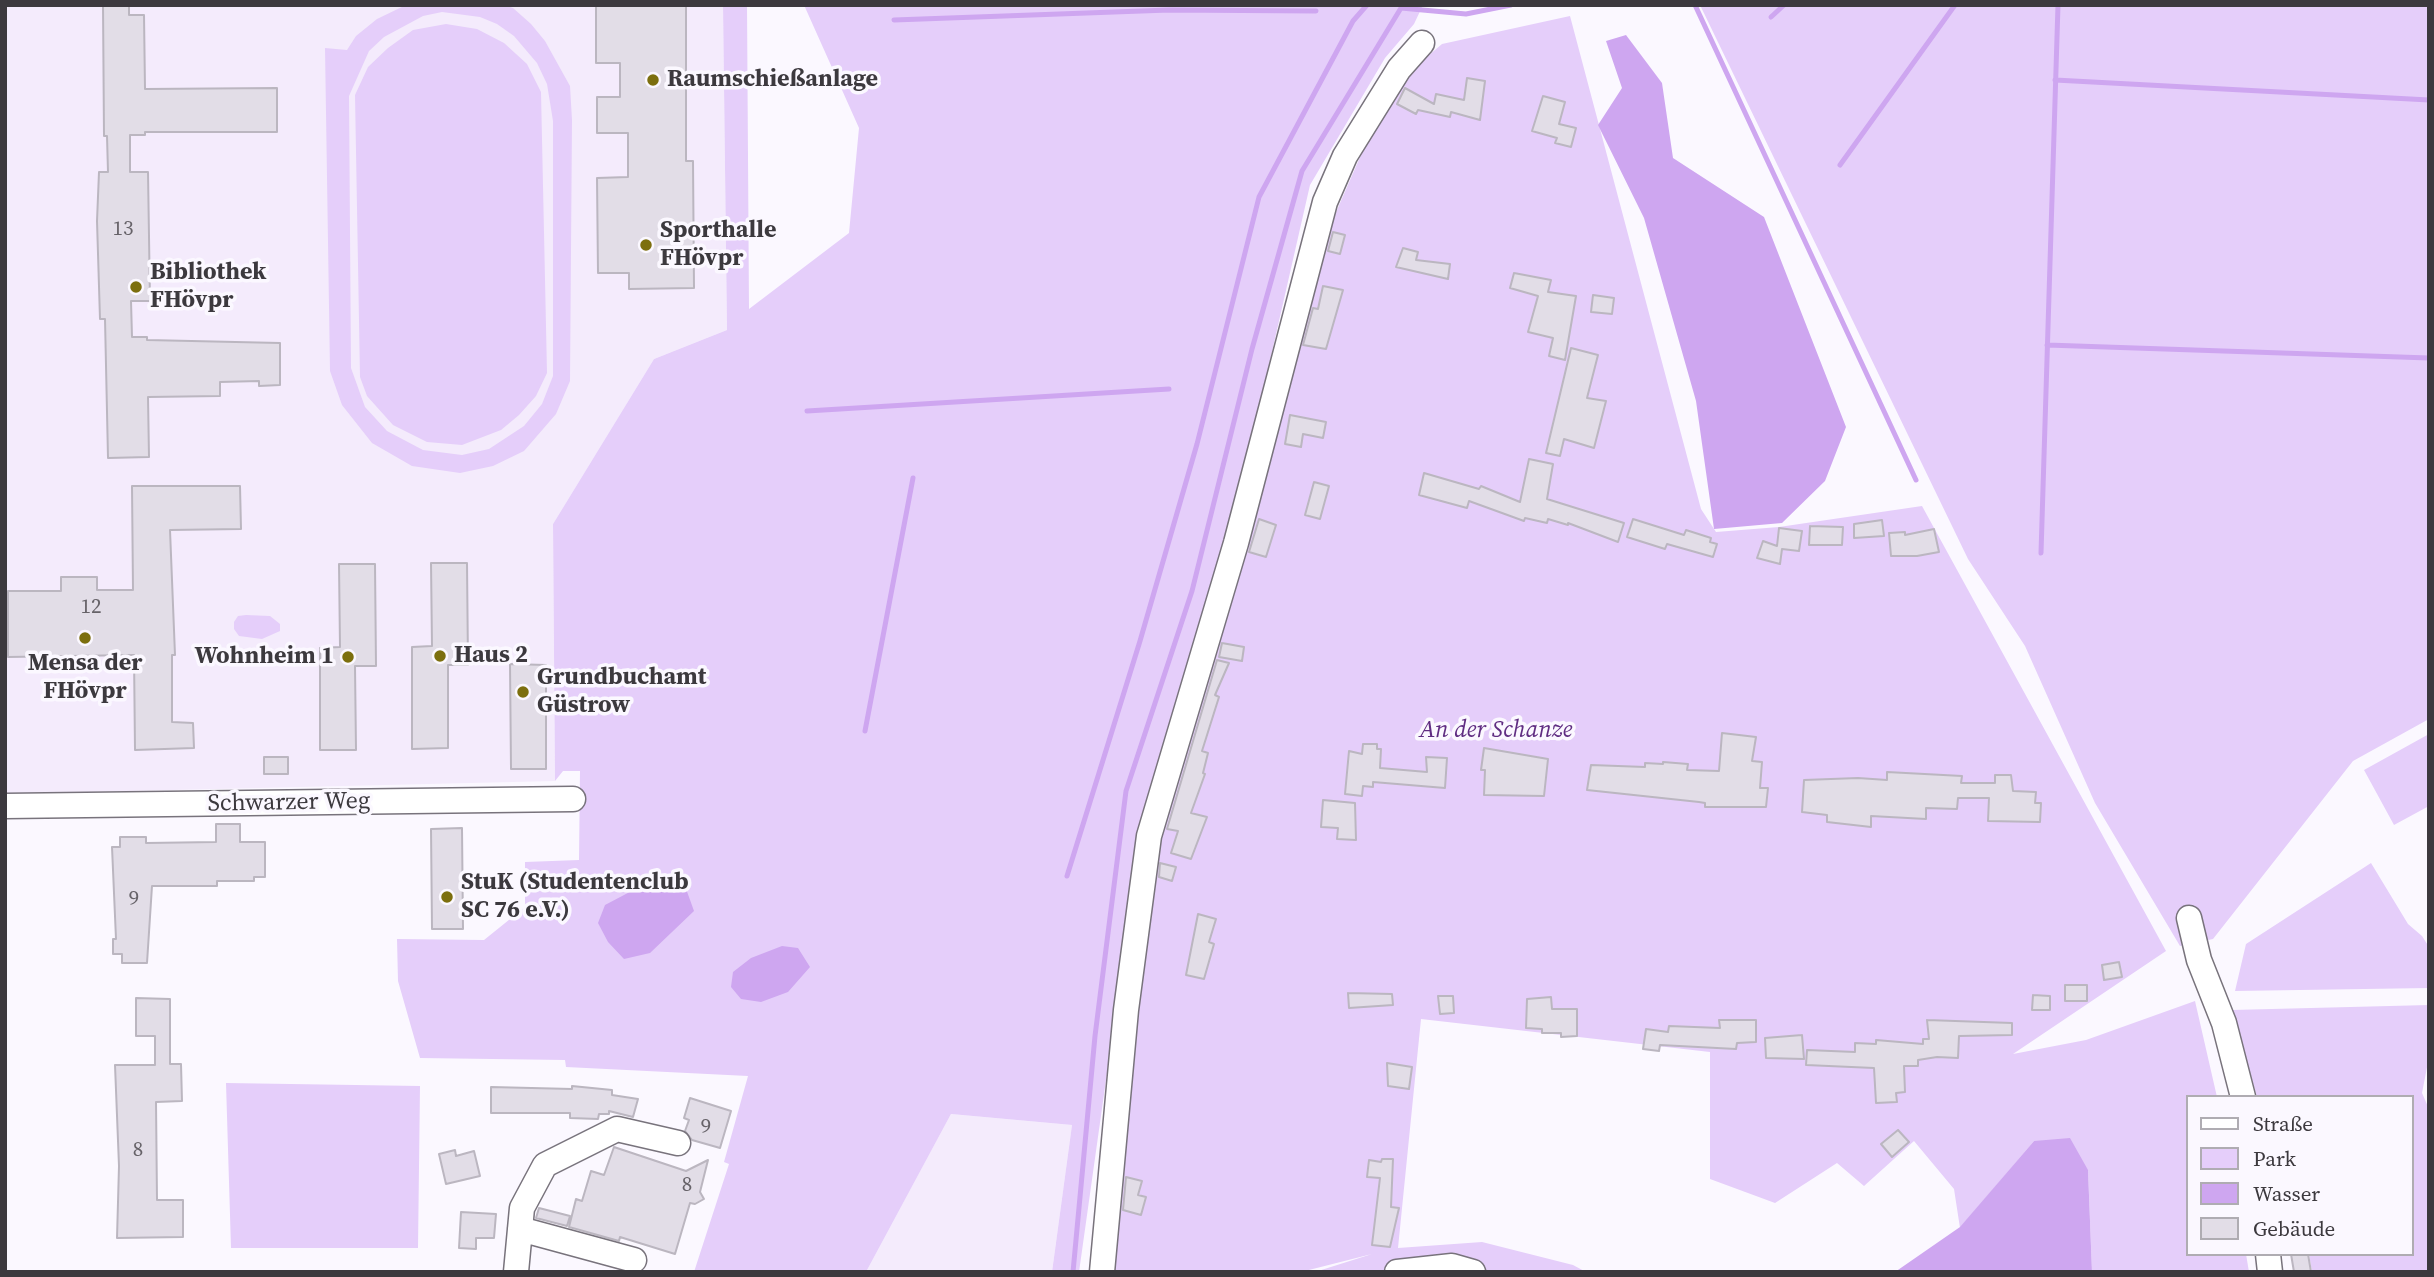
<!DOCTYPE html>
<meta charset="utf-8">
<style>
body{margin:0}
#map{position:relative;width:2434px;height:1277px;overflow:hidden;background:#fbf8ff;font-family:"Source Serif 4",serif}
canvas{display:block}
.frame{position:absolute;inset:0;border:7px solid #3c393e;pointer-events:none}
.legend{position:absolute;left:2186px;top:1095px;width:228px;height:161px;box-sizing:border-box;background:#fbf8ff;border:2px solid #afacb2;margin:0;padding:9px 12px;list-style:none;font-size:21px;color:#3c393e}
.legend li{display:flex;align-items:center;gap:14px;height:35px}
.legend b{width:35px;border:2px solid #afacb2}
</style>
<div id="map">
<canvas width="2434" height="1277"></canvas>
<div class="frame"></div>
<ul class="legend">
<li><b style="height:9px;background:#fff"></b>Straße</li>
<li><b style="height:19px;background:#e5cefa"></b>Park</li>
<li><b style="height:19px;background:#cea6f0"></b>Wasser</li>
<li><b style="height:19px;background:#e2dde7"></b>Gebäude</li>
</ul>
</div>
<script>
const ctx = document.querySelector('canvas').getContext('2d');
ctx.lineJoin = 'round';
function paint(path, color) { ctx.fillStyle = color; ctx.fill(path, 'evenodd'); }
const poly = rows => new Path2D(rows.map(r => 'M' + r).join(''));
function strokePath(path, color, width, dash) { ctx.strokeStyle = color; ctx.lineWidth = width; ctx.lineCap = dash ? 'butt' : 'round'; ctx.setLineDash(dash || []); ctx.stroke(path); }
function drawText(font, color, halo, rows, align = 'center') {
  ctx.font = font + ' "Source Serif 4",serif'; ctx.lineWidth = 7; ctx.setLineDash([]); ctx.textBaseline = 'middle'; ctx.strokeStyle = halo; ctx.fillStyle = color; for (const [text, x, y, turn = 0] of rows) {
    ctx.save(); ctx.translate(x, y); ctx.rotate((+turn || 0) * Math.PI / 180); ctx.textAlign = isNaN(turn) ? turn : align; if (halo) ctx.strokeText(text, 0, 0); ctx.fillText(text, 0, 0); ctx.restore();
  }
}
paint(poly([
 [5,5,723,5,727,330,654,359,553,524,555,781,5,794],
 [951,1114,1072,1125,1052,1272,866,1272]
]), '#f4ebfc');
paint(poly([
 [406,5,504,5,513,8,531,24,545,41,570,86,572,120,570,381,556,414,524,451,493,466,460,473,412,466,372,443,342,405,330,371,325,48,347,50,356,36,377,19],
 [442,12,480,17,497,24,514,36,537,63,547,84,553,121,553,376,542,404,524,426,489,449,462,455,423,450,387,431,365,407,351,368,349,96,369,51,384,37,423,16],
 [723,5,747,5,749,309,849,233,859,128,804,5,1423,5,1414,24,1385,58,1310,185,1245,470,1141,831,1079,1272,1052,1272,1072,1125,951,1114,866,1272,694,1272,729,1164,724,1162,748,1076,566,1067,565,1060,420,1058,398,981,397,939,484,940,525,907,525,862,579,860,580,771,563,771,555,781,553,524,654,359,727,330],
 [1700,5,2429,5,2429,719,2353,761,2213,939,2180,946,2095,803,2025,646,1968,559],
 [1570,16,1701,509,1716,532,1779,527,1922,506,2166,951,2013,1054,2086,1040,2195,1001,2217,1097,2187,1097,2187,1254,2246,1254,2249,1272,2092,1272,2088,1170,2034,1141,1960,1228,1954,1189,1914,1141,1864,1186,1837,1163,1775,1203,1710,1179,1710,1052,1421,1019,1398,1248,1482,1242,1573,1265,1586,1272,1315,1272,1372,1254,1301,1272,1108,1272,1159,832,1330,226,1364,148,1402,78,1442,44],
 [446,24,477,29,504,43,527,64,541,92,547,373,536,396,519,415,501,430,462,445,427,442,393,425,367,396,360,377,355,95,368,67,388,48,413,30],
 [246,615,270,616,280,624,280,631,262,639,239,636,234,629,234,622,238,616],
 [2429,734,2429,806,2394,825,2364,770],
 [2371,863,2408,924,2422,936,2429,947,2429,988,2235,991,2246,944],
 [2429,1005,2429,1057,2422,1093,2429,1109,2429,1272,2312,1272,2309,1254,2411,1254,2411,1097,2257,1097,2232,1010],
 [226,1083,420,1086,418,1248,231,1248]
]), '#e5cefa');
paint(poly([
 [1626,35,1662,83,1673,158,1764,217,1846,427,1825,481,1782,523,1714,529,1696,401,1644,218,1598,125,1622,88,1606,41],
 [662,875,685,886,694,911,650,953,624,959,608,942,598,923,605,905],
 [782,946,798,948,810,967,788,992,761,1002,741,999,731,987,733,972,751,958],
 [2070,1138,2088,1170,2092,1272,1895,1272,1960,1227,2034,1141]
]), '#cea6f0');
strokePath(poly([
 [1695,5,1916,480],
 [1771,17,1784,5],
 [894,20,1169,10,1316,11],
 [2055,80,2429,100],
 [1840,165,1955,5],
 [2047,345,2429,358],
 [807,411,1169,389],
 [2041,553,2058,5],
 [865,731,913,478],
 [1067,876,1140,641,1197,444,1259,197,1353,21,1367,5],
 [1073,1272,1095,1036,1126,791,1192,591,1252,349,1302,171,1401,8,1466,14,1511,5]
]), '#cea6f0', 5);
const building = poly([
 [103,5,129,5,129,15,144,15,145,89,277,88,277,132,145,132,145,135,130,135,130,172,148,172,150,301,131,301,132,337,147,337,147,340,280,343,280,385,259,386,259,381,220,382,220,396,148,397,149,457,108,458,105,319,100,319,97,221,99,172,108,172,107,136,104,136,103,5],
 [596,5,686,5,686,161,693,161,694,288,629,289,629,273,598,273,597,178,628,177,628,133,597,133,597,97,620,97,620,63,596,63,596,5],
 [1467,78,1485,81,1480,120,1451,112,1450,117,1418,110,1416,114,1397,104,1405,88,1434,104,1436,94,1464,100,1467,78],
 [1543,96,1565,102,1559,124,1576,128,1571,147,1555,143,1557,138,1532,131,1543,96],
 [1333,232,1345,235,1340,254,1328,251,1333,232],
 [1403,248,1418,252,1416,260,1450,264,1448,279,1396,267,1403,248],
 [1514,273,1551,280,1548,292,1576,296,1565,360,1549,356,1553,338,1528,332,1538,296,1510,288,1514,273],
 [1323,286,1343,290,1326,349,1303,345,1313,308,1318,309,1323,286],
 [1593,295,1614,298,1612,314,1591,312,1593,295],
 [1571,348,1598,355,1587,398,1606,401,1594,448,1564,439,1560,456,1546,453,1571,348],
 [1290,415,1326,422,1323,438,1303,434,1301,447,1285,444,1290,415],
 [1529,459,1553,464,1547,499,1624,523,1618,542,1568,523,1568,525,1548,519,1547,523,1525,518,1524,521,1469,501,1467,508,1419,495,1424,473,1479,489,1481,486,1520,502,1529,459],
 [1314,482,1329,486,1320,519,1305,515,1314,482],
 [132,486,240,486,241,529,170,530,175,655,172,655,172,722,193,723,194,748,135,750,134,655,8,657,8,591,61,591,61,577,97,577,97,590,133,590,132,486],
 [1259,519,1276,525,1266,557,1249,552,1259,519],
 [1633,519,1684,535,1686,530,1711,538,1710,542,1717,544,1713,557,1667,544,1665,549,1627,537,1633,519],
 [1882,520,1884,536,1854,538,1854,524,1882,520],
 [1810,526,1843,527,1842,545,1809,545,1810,526],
 [1779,528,1802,531,1799,551,1782,549,1780,564,1757,558,1763,541,1777,546,1779,528],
 [1934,529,1939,552,1917,556,1891,556,1889,533,1905,532,1905,535,1934,529],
 [431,563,467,563,468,665,448,665,448,748,412,749,412,647,432,646,431,563],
 [339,564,375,564,376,666,355,666,356,750,320,750,320,648,340,647,339,564],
 [1222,643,1244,647,1242,661,1219,657,1222,643],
 [1217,660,1229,663,1215,695,1219,697,1202,751,1208,753,1203,773,1205,774,1191,813,1207,817,1191,859,1171,853,1178,831,1167,829,1217,660],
 [510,664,546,665,546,769,511,769,510,664],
 [1722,733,1756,737,1752,761,1762,762,1760,788,1768,788,1766,807,1705,807,1705,803,1699,802,1587,790,1591,765,1645,767,1645,763,1663,764,1663,762,1688,764,1687,770,1719,771,1722,733],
 [1363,744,1377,744,1377,749,1381,749,1380,768,1427,772,1426,757,1447,758,1445,788,1373,782,1373,787,1363,786,1362,796,1345,794,1349,751,1362,754,1363,744],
 [1484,748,1548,759,1544,796,1484,795,1485,770,1481,770,1484,748],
 [264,757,288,757,288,774,264,774,264,757],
 [1887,772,1962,776,1961,783,1995,783,1995,775,2011,775,2013,791,2036,792,2035,803,2041,803,2040,822,1988,821,1989,798,1958,798,1957,809,1926,808,1926,819,1871,816,1871,827,1827,822,1827,815,1802,812,1804,780,1858,778,1887,780,1887,772],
 [1323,800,1355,803,1356,840,1337,839,1338,828,1321,827,1323,800],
 [216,824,240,824,240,842,265,842,265,877,254,877,254,881,217,881,217,886,152,886,147,963,122,963,122,954,113,954,113,939,116,939,112,847,120,847,120,837,146,837,146,843,216,842,216,824],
 [462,828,463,929,432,929,431,829,462,828],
 [1160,863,1176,867,1172,881,1159,877,1160,863],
 [1198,914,1216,919,1209,942,1214,944,1204,979,1186,975,1198,914],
 [2119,962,2122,977,2104,980,2102,965,2119,962],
 [2065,985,2087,985,2087,1001,2065,1001,2065,985],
 [1348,993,1392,994,1393,1005,1349,1008,1348,993],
 [2033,995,2050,996,2050,1010,2032,1010,2033,995],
 [1438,996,1453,996,1454,1013,1440,1014,1438,996],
 [1551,997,1552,1009,1577,1009,1577,1036,1561,1037,1561,1033,1542,1033,1542,1029,1526,1028,1527,999,1551,997],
 [136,998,170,999,170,1064,181,1064,182,1101,156,1102,157,1200,183,1200,183,1237,117,1238,119,1166,115,1065,155,1065,155,1036,136,1036,136,998],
 [1719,1020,1756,1020,1756,1042,1737,1043,1736,1049,1660,1045,1659,1051,1643,1049,1646,1029,1668,1032,1669,1026,1720,1028,1719,1020],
 [1927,1020,2012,1023,2012,1035,1959,1036,1958,1058,1937,1057,1918,1060,1918,1066,1904,1066,1905,1092,1896,1093,1897,1102,1876,1103,1874,1068,1806,1065,1807,1050,1855,1052,1855,1043,1876,1044,1876,1040,1923,1044,1923,1039,1929,1039,1927,1020],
 [1802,1035,1804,1059,1766,1058,1765,1038,1802,1035],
 [1387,1063,1412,1067,1409,1089,1388,1086,1387,1063],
 [572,1086,612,1090,612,1095,638,1099,633,1117,609,1111,609,1114,599,1114,598,1119,570,1118,570,1113,491,1113,491,1087,572,1089,572,1086],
 [690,1098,731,1111,720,1148,692,1140,685,1131,689,1120,684,1118,690,1098],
 [1898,1130,1909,1142,1892,1157,1881,1144,1898,1130],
 [614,1147,686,1171,708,1160,700,1192,704,1199,695,1204,690,1203,675,1254,620,1237,619,1241,569,1227,576,1199,582,1201,591,1171,604,1175,614,1147],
 [455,1150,456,1156,474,1151,480,1176,446,1184,439,1154,455,1150],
 [1382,1159,1393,1159,1391,1207,1399,1208,1390,1247,1372,1245,1380,1178,1367,1177,1369,1160,1381,1162,1382,1159],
 [1126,1177,1142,1181,1138,1195,1146,1197,1141,1215,1123,1210,1126,1177],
 [539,1208,570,1216,567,1226,536,1218,539,1208],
 [461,1212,496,1214,494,1238,476,1238,476,1249,459,1248,461,1212],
 [2291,1254,2308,1254,2311,1272,2294,1272,2291,1254]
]);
paint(building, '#e2dde7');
strokePath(building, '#bbb6c0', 2);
const minor = poly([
 [5,806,573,799],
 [2189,918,2199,960,2224,1023,2243,1097],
 [520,1229,634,1260],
 [2268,1254,2270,1272],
 [516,1272,522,1208,545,1165,617,1129,678,1143],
 [1102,1272,1126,1010,1149,836,1236,543,1325,202,1345,156,1399,69,1422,43],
 [1397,1272,1452,1266,1473,1272]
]);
strokePath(minor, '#78737c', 27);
strokePath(minor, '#fff', 24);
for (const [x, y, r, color] of [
 [653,80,7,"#7c6f0e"],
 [646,245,7,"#7c6f0e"],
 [136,287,7,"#7c6f0e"],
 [85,638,7,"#7c6f0e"],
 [440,656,7,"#7c6f0e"],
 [348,657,7,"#7c6f0e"],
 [523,692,7,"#7c6f0e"],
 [447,897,7,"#7c6f0e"]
]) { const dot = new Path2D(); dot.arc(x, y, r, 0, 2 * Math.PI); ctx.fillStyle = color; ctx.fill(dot); strokePath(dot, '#fbf8ff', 2.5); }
drawText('21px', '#666268', null, [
 ["13",123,230],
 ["12",91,608],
 ["9",134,900],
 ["9",706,1128],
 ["8",138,1151],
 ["8",687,1186]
]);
drawText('bold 24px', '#3c393e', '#fbf8ff', [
 ["Raumschießanlage",667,80],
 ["Sporthalle",660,231],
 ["FHövpr",660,259],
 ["Bibliothek",150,273],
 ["FHövpr",150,301],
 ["Haus 2",454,656],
 ["Wohnheim 1",334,657,"right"],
 ["Mensa der",85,664,"center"],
 ["FHövpr",85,692,"center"],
 ["Grundbuchamt",537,678],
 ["Güstrow",537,706],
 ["StuK (Studentenclub",461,883],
 ["SC 76 e.V.)",461,911]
], 'left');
drawText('italic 24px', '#602d82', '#fbf8ff', [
 ["An der Schanze",1496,731]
]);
drawText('24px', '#3c393e', '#fbf8ff', [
 ["Schwarzer Weg",289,803,-1]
]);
</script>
